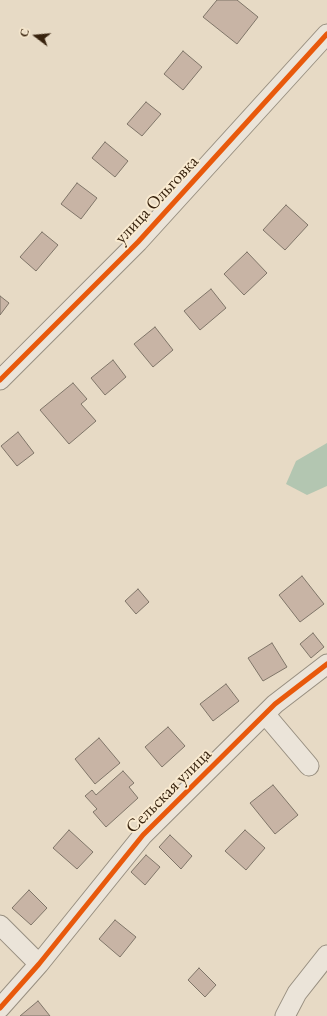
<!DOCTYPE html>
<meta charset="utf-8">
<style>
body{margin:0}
#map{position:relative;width:327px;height:1016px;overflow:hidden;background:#e7dac5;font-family:"EB Garamond",serif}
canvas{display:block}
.north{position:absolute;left:16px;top:16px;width:40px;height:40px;-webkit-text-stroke:3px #f9ead0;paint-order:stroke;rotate:286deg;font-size:11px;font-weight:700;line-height:16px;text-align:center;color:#38230e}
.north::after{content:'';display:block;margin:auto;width:14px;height:18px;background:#38230e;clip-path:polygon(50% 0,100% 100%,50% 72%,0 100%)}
</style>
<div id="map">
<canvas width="327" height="1016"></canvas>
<div class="north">С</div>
</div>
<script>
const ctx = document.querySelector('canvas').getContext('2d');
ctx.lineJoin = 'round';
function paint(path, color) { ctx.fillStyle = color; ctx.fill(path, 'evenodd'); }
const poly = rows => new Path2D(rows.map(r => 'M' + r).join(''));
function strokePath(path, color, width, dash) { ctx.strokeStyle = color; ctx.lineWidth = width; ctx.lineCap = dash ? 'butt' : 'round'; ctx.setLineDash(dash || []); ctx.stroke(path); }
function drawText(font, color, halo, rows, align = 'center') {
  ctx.font = font + ' "EB Garamond",serif'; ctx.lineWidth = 4; ctx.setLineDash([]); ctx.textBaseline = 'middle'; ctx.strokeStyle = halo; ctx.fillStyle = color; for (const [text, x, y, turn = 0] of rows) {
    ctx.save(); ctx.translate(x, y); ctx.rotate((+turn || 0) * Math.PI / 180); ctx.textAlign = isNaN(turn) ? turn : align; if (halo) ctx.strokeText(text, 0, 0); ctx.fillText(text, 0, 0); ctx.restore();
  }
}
paint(poly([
 [327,443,327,486,307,495,286,484,296,461]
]), '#b3c6b1');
const building = poly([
 [217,0,237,0,258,17,237,44,203,17,217,0],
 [183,51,202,67,183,90,164,74,183,51],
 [146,102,161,114,142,136,127,124,146,102],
 [105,142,128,161,115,177,92,158,105,142],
 [77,183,97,198,81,219,61,204,77,183],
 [286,205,308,225,285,250,263,230,286,205],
 [42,232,58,245,36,271,20,257,42,232],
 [247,252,267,273,244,295,224,274,247,252],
 [211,289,226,308,200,330,184,311,211,289],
 [0,296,9,303,0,315,0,296],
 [155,327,173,350,153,367,134,344,155,327],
 [113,360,126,377,105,395,91,378,113,360],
 [73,383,87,399,81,404,96,421,69,444,40,410,73,383],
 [18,432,34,453,17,466,1,446,18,432],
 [302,576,324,604,300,622,279,595,302,576],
 [138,589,149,602,136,614,125,601,138,589],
 [313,633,324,647,311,658,300,644,313,633],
 [272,643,287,667,263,681,248,658,272,643],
 [226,684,239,701,213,721,200,704,226,684],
 [168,727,185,746,162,767,145,747,168,727],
 [99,738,120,763,95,784,75,759,99,738],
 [123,771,134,783,129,787,138,798,106,827,93,812,97,809,85,796,92,790,96,795,123,771],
 [273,785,298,815,275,834,250,803,273,785],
 [69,830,93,852,77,869,53,848,69,830],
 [245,830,265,848,246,870,225,851,245,830],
 [170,835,192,856,181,869,159,847,170,835],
 [146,855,160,867,145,885,131,872,146,855],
 [29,890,47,908,31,925,12,908,29,890],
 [115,920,136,937,120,957,99,939,115,920],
 [199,968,216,985,205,997,188,980,199,968],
 [38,1001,50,1016,20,1016,38,1001]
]);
paint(building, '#c8b4a5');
strokePath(building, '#7f7568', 1);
const minor = poly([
 [0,380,138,242,327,34],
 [265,714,309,766],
 [0,925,39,964],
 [0,1008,39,964,143,835,275,704,327,664],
 [285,1016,297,993,327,955]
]);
strokePath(minor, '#988f80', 21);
strokePath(minor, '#ebe4d9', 19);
strokePath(poly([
 [0,380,138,242,327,34],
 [0,1008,39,964,143,835,275,704,327,664]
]), '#e8590c', 5);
drawText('18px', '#38230e', '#f9ead0', [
 ["улица Ольговка",157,200,-47],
 ["Сельская улица",169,791,-45]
]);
</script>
